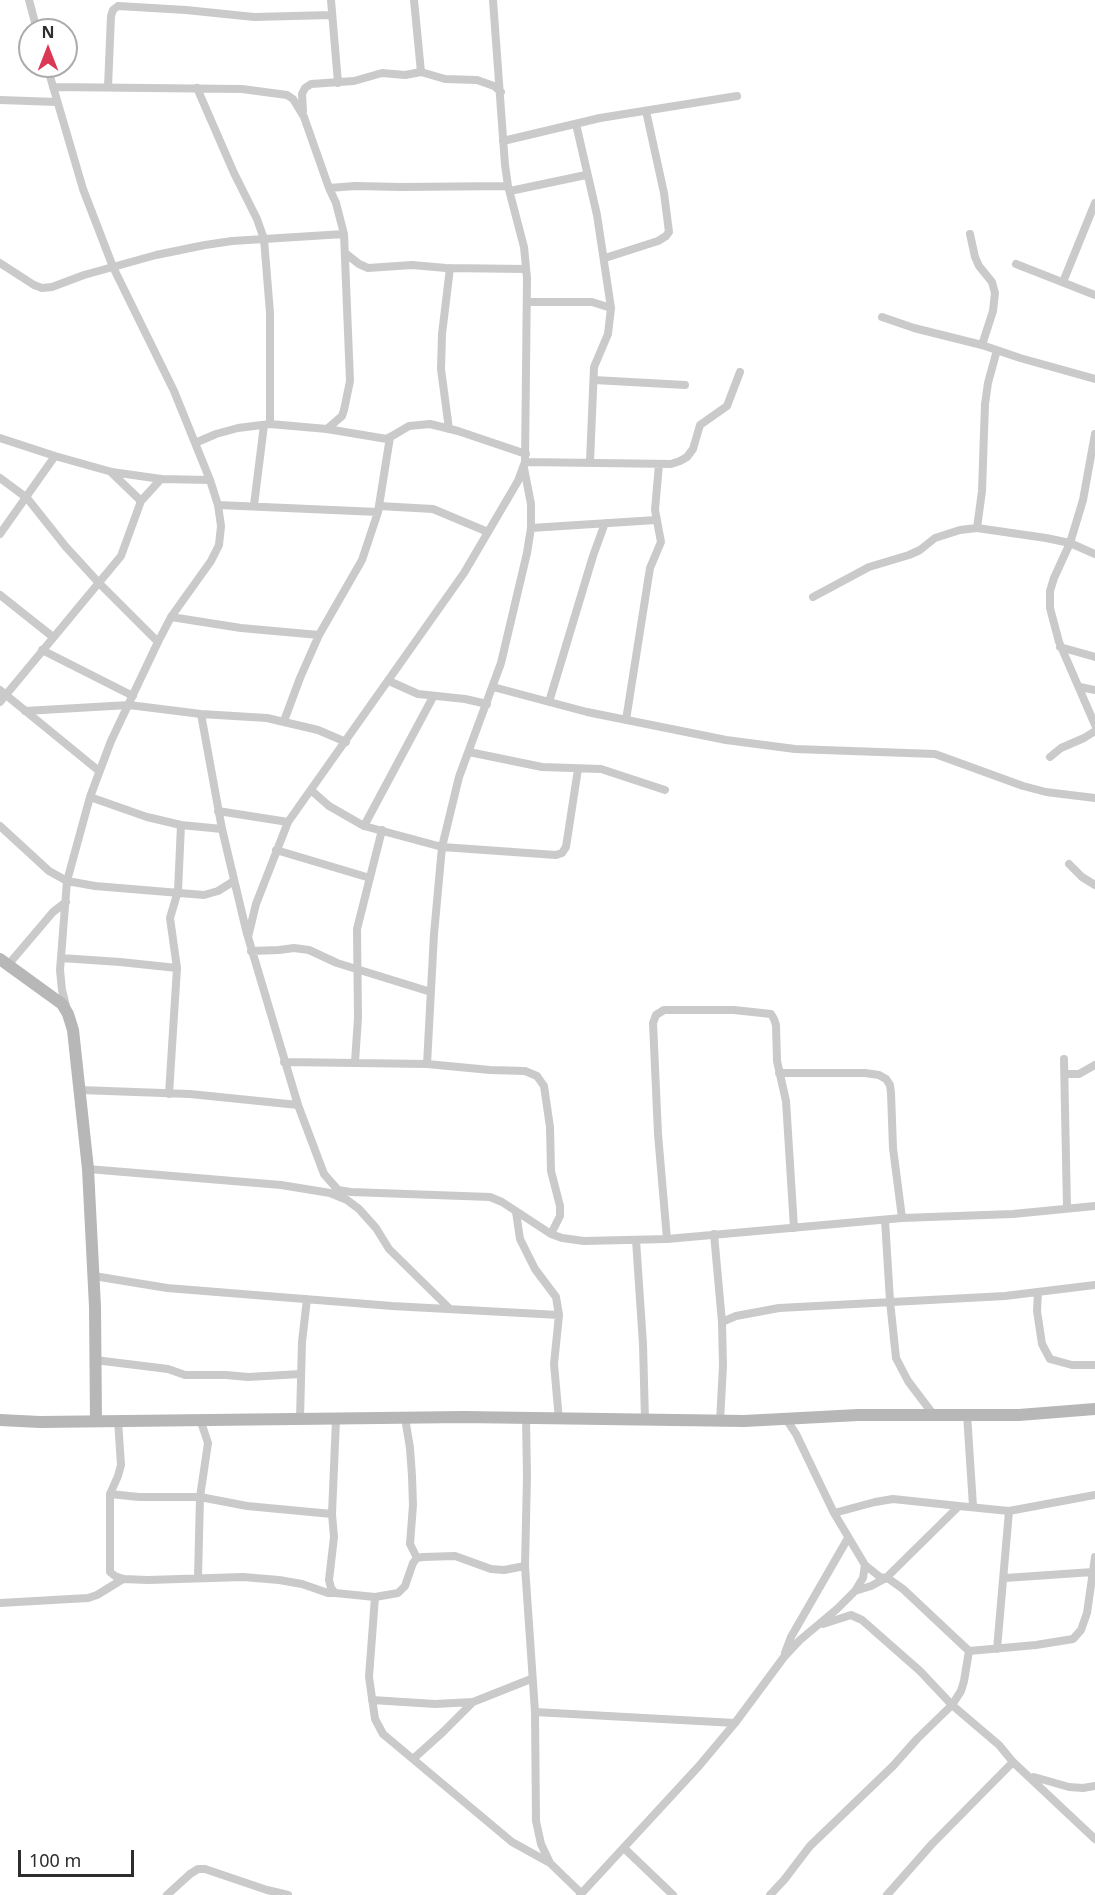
<!DOCTYPE html>
<style>
body{margin:0}
#map{position:relative;width:1095px;height:1895px;overflow:hidden;background:#fff;font-family:"Noto Sans",sans-serif}
canvas{display:block}
.north{position:absolute;left:18px;top:18px;width:60px;height:60px;box-sizing:border-box;background:#fff;border:2px solid #ababab;border-radius:50%;rotate:0deg;font-size:16px;font-weight:700;line-height:24px;text-align:center;color:#2d2d2d}
.north::after{content:'';display:block;margin:auto;width:21px;height:27px;background:#db3855;clip-path:polygon(50% 0,100% 100%,50% 72%,0 100%)}
.scale{position:absolute;left:18px;top:1850px;width:116px;height:27px;box-sizing:border-box;border:3px solid #2d2d2d;border-top:0;padding-left:8px;font-size:18px;line-height:21px;white-space:nowrap;color:#2d2d2d;-webkit-text-stroke:4px #fff;paint-order:stroke}
</style>
<div id="map">
<canvas width="1095" height="1895"></canvas>
<div class="north">N</div>
<div class="scale">100 m</div>
</div>
<script>
const ctx = document.querySelector('canvas').getContext('2d');
ctx.lineJoin = 'round';
const poly = rows => new Path2D(rows.map(r => 'M' + r).join(''));
function strokePath(path, color, width, dash) { ctx.strokeStyle = color; ctx.lineWidth = width; ctx.lineCap = dash ? 'butt' : 'round'; ctx.setLineDash(dash || []); ctx.stroke(path); }
strokePath(poly([
 [29,0,37,30],
 [331,0,338,83],
 [414,0,421,72],
 [493,0,505,165,508,186,524,247,527,278,525,462,518,481,464,573,288,822,256,904,248,937,298,1105,324,1174,338,1190,351,1192,490,1197,502,1202,551,1234,562,1238,584,1241,667,1239,902,1218,1013,1214,1095,1206],
 [47,66,83,189,113,267,174,391,210,480,218,505,221,526,219,545,211,561,171,617,158,642,111,741,90,797,67,881,60,970,62,990,66,1006],
 [53,87,242,89,287,95,293,99,304,117,329,188,336,203,344,234,350,381,344,410,342,416,327,429],
 [108,87,111,16,113,10,118,6,186,10,254,17,332,15],
 [197,88,234,173,257,219,264,239,270,313,270,424],
 [0,100,57,102],
 [303,111,302,94,305,88,311,84,354,81,382,73,405,75,421,72,445,79,477,80,494,86,501,92],
 [576,124,597,215,611,308,608,334,594,367,590,462],
 [503,141,600,118,737,96],
 [329,188,355,186,402,187,508,186],
 [510,191,586,175],
 [970,234,975,257,979,266,992,282,995,293,993,311,982,345],
 [345,253,359,264,368,268,412,265,446,268,526,269],
 [605,258,658,241,666,236,669,232,664,193,646,111],
 [0,263,34,285,42,288,52,287,84,275,156,255,205,245,232,241,344,234],
 [1016,264,1095,295],
 [1063,282,1095,203],
 [527,302,592,302,611,308],
 [882,317,914,328,982,345,1020,358,1095,379],
 [594,380,685,385],
 [449,429,441,369,442,334,450,268],
 [1095,434,1083,500,1070,543,1054,578,1050,591,1050,608,1059,642,1095,725],
 [0,438,55,456,112,472,161,479,210,480],
 [195,443,216,434,238,428,270,424,327,429,387,439,409,426,430,424,458,431,526,454],
 [525,462,671,464,680,461,687,457,693,449,700,425,727,406,740,372],
 [112,473,141,501],
 [0,478,27,498,66,547,99,583,158,642],
 [218,505,378,512],
 [254,505,264,425],
 [379,506,433,509,488,532],
 [531,528,656,520],
 [977,528,982,491,985,404,988,383,997,350],
 [0,534,55,456],
 [0,595,53,637],
 [813,597,869,567,909,555,920,550,935,538,960,530,977,528,1046,538,1070,543,1095,554],
 [171,617,241,628,319,635],
 [1060,647,1095,657],
 [42,650,133,696],
 [389,681,418,694,465,699,487,704],
 [493,687,587,712,726,740,795,749,935,754,1023,786,1046,792,1095,798],
 [1080,687,1095,690],
 [0,690,99,771],
 [0,702,121,556,141,501,161,479],
 [549,702,593,556,605,523],
 [25,711,129,705,201,714,267,718,318,730,346,742],
 [201,714,222,829,247,934],
 [626,720,650,568,661,542,655,510,659,464],
 [284,721,300,678,319,635,362,560,378,512,390,437],
 [469,752,542,767,601,769,665,790],
 [1050,757,1061,748,1084,738,1095,731],
 [312,791,329,806,364,826,442,847,556,855,562,853,566,847,578,769],
 [90,797,147,817,181,825,222,829],
 [218,811,288,822],
 [0,826,49,871,67,881,95,886,204,895,218,891,234,881],
 [364,826,433,697],
 [276,850,370,878],
 [1069,864,1082,877,1095,885],
 [251,951,279,950,294,948,309,950,337,963,431,992],
 [61,958,120,962,177,968],
 [8,965,53,912,66,902],
 [1064,1059,1067,1208],
 [284,1062,427,1064,434,934,442,847,459,777,501,663,527,553,531,528,531,504,524,468],
 [355,1062,358,1018,357,929,382,830],
 [427,1064,490,1070,525,1071,537,1076,544,1086,550,1127,551,1171,560,1206,560,1216,551,1234],
 [779,1073,865,1073,879,1075,886,1079,890,1085,891,1093,893,1148,902,1218],
 [1065,1074,1079,1074,1095,1065],
 [80,1090,190,1094,298,1105],
 [169,1094,177,968,170,918,178,891,181,825],
 [88,1169,281,1185,330,1193,347,1200,359,1209,376,1228,389,1249,449,1308],
 [516,1212,520,1239,535,1269,556,1297,559,1315],
 [885,1220,890,1301,896,1358,908,1381,933,1414],
 [714,1234,722,1322,723,1366,720,1421],
 [667,1239,658,1134,653,1023,656,1015,664,1010,734,1010,771,1014,774,1019,776,1025,777,1061,786,1101,794,1228],
 [636,1240,643,1344,645,1420],
 [94,1276,167,1288,392,1306,559,1315,554,1364,559,1420],
 [1038,1292,1037,1311,1042,1344,1050,1359,1072,1365,1095,1365],
 [722,1322,736,1316,779,1308,1005,1296,1095,1285],
 [95,1360,168,1369,185,1375,226,1375,248,1377,301,1374],
 [967,1414,973,1506],
 [405,1418,410,1448,412,1476,413,1505,410,1544,417,1558],
 [300,1419,302,1342,307,1299],
 [526,1419,527,1476,525,1566,535,1712,536,1821,541,1844,550,1863,581,1893],
 [118,1420,121,1465,118,1476,110,1494,110,1572,115,1576,123,1579,148,1580,243,1577,279,1580,302,1584,328,1593,335,1593],
 [336,1420,332,1514,334,1537,329,1580,331,1588,335,1593,375,1597,398,1593,405,1586,413,1563,417,1558,423,1557,455,1556,491,1569,504,1570,525,1566],
 [110,1494,139,1497,200,1497,247,1506,332,1514],
 [834,1513,875,1502,893,1499,959,1506],
 [865,1565,880,1577,889,1579,903,1589,969,1651,1036,1645,1073,1639,1081,1630,1087,1613,1095,1557],
 [198,1577,200,1497,208,1443,200,1419],
 [1005,1578,1093,1572],
 [855,1591,871,1586,886,1578,959,1506,1009,1511,1095,1495],
 [375,1597,369,1677,375,1719,383,1734,512,1842,550,1863],
 [0,1603,88,1598,97,1595,123,1579],
 [823,1624,851,1615,862,1620,920,1671,952,1705,999,1745,1013,1762,1095,1839],
 [997,1649,1009,1511],
 [785,1653,791,1637,848,1538],
 [372,1700,435,1704,473,1702,531,1679],
 [535,1712,735,1723],
 [413,1759,443,1732,473,1702],
 [1034,1777,1069,1787,1083,1788,1095,1786],
 [625,1849,673,1895],
 [167,1895,190,1874,198,1869,205,1869,267,1890,288,1895],
 [580,1895,699,1766,735,1723,784,1657,800,1640,837,1609,855,1591,863,1578,865,1565,834,1513,796,1434,786,1419],
 [770,1895,784,1880,810,1846,893,1766,917,1739,952,1705,961,1691,964,1681,969,1651],
 [887,1895,932,1844,1013,1762]
]), '#cacaca', 8);
strokePath(poly([
 [0,959,62,1004,68,1014,73,1030,88,1169,95,1307,96,1421],
 [0,1420,40,1422,464,1417,744,1421,858,1415,1019,1415,1095,1409]
]), '#b7b7b7', 12);
</script>
